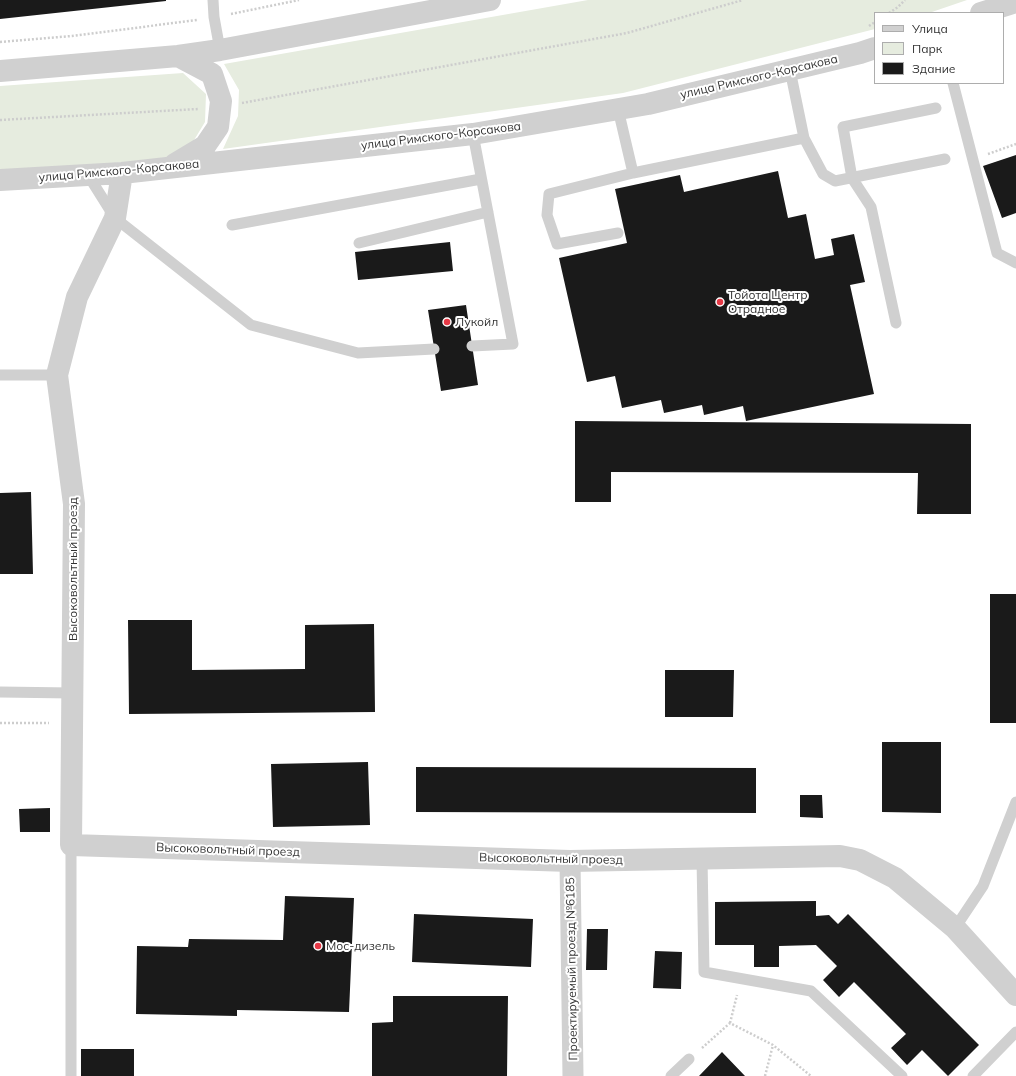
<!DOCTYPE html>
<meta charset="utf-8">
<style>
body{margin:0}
#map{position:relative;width:1016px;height:1076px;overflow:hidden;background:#fff;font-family:Mulish,sans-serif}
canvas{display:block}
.legend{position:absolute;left:874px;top:12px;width:130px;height:72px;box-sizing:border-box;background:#fff;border:1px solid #adadad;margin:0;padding:5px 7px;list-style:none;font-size:12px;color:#333}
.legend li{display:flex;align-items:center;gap:8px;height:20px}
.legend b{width:20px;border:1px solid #adadad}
</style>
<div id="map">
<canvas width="1016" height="1076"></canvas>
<ul class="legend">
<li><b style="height:5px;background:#d0d0d0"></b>Улица</li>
<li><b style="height:11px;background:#e6ecdf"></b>Парк</li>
<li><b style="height:11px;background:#1a1a1a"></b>Здание</li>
</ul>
</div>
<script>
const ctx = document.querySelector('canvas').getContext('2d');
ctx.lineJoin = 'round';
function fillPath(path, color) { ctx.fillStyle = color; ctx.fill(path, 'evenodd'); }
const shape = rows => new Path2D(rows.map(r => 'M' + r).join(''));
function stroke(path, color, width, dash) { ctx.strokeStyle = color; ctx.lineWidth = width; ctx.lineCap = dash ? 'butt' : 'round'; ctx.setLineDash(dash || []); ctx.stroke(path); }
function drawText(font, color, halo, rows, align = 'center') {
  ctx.font = font + ' Mulish,sans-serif'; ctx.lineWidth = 4; ctx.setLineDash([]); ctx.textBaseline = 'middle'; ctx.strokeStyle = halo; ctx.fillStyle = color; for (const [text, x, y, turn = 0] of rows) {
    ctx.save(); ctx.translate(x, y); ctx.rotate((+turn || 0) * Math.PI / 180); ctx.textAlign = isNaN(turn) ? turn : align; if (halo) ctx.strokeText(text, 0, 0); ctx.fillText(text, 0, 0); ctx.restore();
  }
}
const green = shape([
 [588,0,967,0,929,13,875,13,875,29,623,93,223,149,238,116,239,90,224,64],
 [183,73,206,94,205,122,188,150,172,158,0,173,0,86]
]);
const building = shape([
 [0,0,166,0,166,1,0,19],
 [1016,155,1016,213,1002,218,983,166],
 [778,171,788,218,806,214,815,259,834,255,831,239,854,234,865,282,850,285,874,394,746,421,743,406,704,415,702,405,664,413,661,400,622,408,615,376,587,382,559,258,627,243,615,189,680,175,684,192],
 [450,242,453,271,358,280,355,252],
 [466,305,478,385,441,391,428,310],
 [575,421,971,424,971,514,917,514,918,473,611,472,611,502,575,502],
 [31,492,33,574,0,574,0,493],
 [990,594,1016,594,1016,723,990,723],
 [128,620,192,620,192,670,305,669,305,625,374,624,375,712,129,714],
 [665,670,734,670,733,717,665,717],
 [882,742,941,742,941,813,882,812],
 [368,762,370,825,273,827,271,764],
 [416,767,756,768,756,813,416,812],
 [800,795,822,795,823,818,800,817],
 [50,808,50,832,20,832,19,809],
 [285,896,354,898,349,1012,237,1010,237,1016,136,1014,137,946,188,947,189,939,283,940],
 [816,901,816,916,829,915,838,924,848,914,979,1045,948,1076,922,1050,907,1065,891,1048,906,1034,854,982,839,997,823,980,837,966,816,945,779,946,779,967,754,967,754,945,715,945,715,902],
 [414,914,533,919,531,967,412,962],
 [587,929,608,929,607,970,586,970],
 [655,951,682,952,681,989,653,988],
 [393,996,508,996,507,1076,372,1076,372,1023,393,1022],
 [81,1049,134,1049,134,1076,81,1076],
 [722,1052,745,1076,699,1076]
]);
const path = shape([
 [889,13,898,7,905,0],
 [231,14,299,0],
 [869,26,875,22],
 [0,42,72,36,197,20],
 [242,103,627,33,743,0],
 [0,120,198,109],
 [988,154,1016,144],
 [0,723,49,723],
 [730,1023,737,995],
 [702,1048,730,1023,773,1045,811,1076],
 [765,1076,773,1045]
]);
const service = shape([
 [213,0,214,17,220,50],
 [953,83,997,253,1016,263],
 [618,109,633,173,804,138,790,70],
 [804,138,823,174,835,181,945,159],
 [88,175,115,218,251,325,358,353,434,349],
 [232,225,481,179],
 [618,233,557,244,547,215,549,194,633,173],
 [359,243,488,212],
 [896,323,871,207,852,178,843,127,936,108],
 [472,346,513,344,473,134],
 [0,375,57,375],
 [0,692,72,693],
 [702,858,704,972,811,991,902,1076],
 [955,928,983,886,1016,802],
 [71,1076,71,845],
 [671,1076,689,1059],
 [973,1076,1016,1032]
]);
const minor = shape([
 [570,861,573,1076]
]);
const tertiary = shape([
 [981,13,1016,2],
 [0,71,178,56,220,50,490,0],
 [175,164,205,146,218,127,221,101,212,74,178,56],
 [122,173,115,218,77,297,57,375,74,504,71,845,570,861,840,856,860,860,895,878,955,928,1016,995],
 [0,180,122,173,473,134,648,104,860,53,875,48]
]);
const markers = [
 [720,302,4,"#e63946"],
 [447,322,4,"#e63946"],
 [318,946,4,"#e63946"]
];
const streetNames = [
 ["улица Римского-Корсакова",759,77,-13],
 ["улица Римского-Корсакова",441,136,-7],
 ["улица Римского-Корсакова",119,171,-5],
 ["Высоковольтный проезд",73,569,-90],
 ["Высоковольтный проезд",228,850,2],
 ["Высоковольтный проезд",551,859,1],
 ["Проектируемый проезд №6185",572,969,-91]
];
const poiNames = [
 ["Тойота Центр",728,295],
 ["Отрадное",728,309],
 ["Лукойл",455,322],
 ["Мос-дизель",326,946]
];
fillPath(green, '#e6ecdf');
fillPath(building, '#1a1a1a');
stroke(path, '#cdcdcd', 2.5, [2, 2]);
stroke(service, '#d0d0d0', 11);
stroke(minor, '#d0d0d0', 21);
stroke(tertiary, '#d0d0d0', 22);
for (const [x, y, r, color] of markers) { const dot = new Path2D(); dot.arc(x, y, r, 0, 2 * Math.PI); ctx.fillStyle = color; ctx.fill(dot); stroke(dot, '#fff', 1.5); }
drawText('12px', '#333', '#fff', streetNames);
drawText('12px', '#333', '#fff', poiNames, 'left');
</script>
